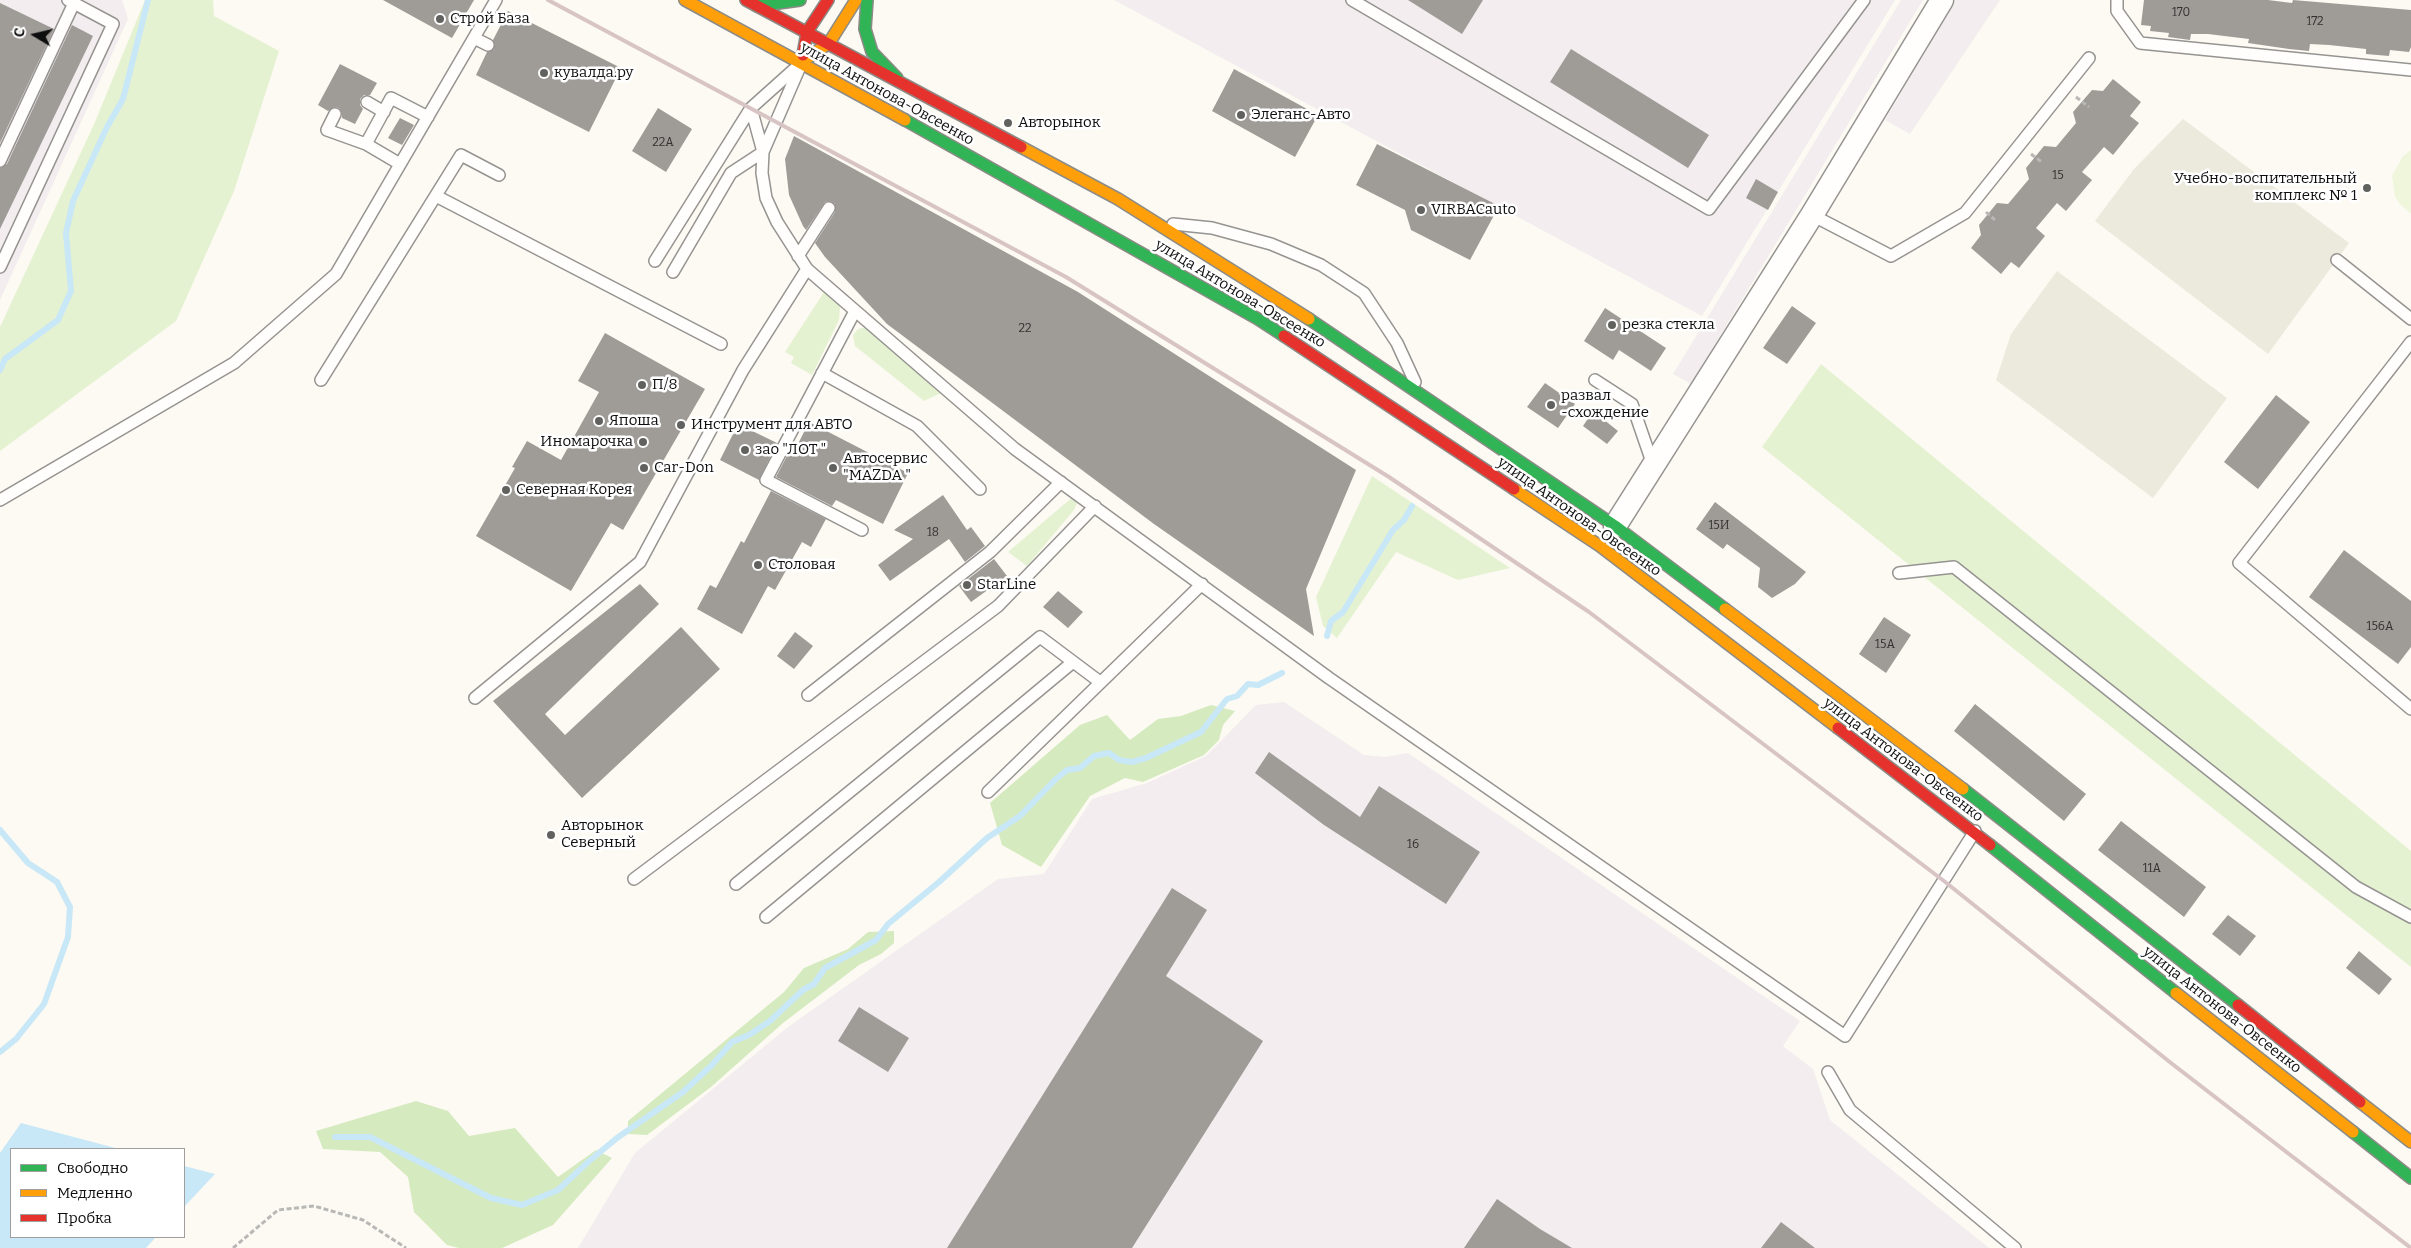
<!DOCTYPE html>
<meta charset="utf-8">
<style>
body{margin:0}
#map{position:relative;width:2411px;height:1248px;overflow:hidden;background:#fcfaf2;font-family:Bitter,serif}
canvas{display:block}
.legend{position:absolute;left:10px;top:1148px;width:175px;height:90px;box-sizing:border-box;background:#fff;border:1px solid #9f9f9f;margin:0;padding:6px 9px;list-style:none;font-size:15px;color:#0e0e0e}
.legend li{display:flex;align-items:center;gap:10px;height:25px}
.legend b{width:25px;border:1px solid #9f9f9f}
.north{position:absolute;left:10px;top:10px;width:50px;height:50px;-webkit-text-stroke:4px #fff;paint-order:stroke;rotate:279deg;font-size:14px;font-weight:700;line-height:20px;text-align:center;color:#0e0e0e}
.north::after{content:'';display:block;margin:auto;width:18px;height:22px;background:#0e0e0e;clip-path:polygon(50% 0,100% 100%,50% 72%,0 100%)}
</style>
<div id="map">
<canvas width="2411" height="1248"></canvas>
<ul class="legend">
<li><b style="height:6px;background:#30b455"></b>Свободно</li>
<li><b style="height:6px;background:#ff9f0a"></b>Медленно</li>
<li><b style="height:6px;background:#e5322d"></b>Пробка</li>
</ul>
<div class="north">С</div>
</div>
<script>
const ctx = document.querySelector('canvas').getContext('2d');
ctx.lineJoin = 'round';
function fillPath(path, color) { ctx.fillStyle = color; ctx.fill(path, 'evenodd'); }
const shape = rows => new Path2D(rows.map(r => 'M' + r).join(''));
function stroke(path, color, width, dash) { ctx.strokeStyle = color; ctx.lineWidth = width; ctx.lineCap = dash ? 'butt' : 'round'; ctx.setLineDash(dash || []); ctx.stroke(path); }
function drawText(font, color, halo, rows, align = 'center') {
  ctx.font = font + ' Bitter,serif'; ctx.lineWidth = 5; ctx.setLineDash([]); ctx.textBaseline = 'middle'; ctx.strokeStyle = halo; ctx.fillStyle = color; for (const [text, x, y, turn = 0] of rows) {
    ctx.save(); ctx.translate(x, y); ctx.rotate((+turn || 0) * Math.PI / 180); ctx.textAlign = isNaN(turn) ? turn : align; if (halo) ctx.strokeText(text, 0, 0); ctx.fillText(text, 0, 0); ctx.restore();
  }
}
const industrial = shape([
 [0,0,122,0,128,19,0,300],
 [1114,0,1895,0,1702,316],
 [1901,0,1923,0,1691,384,1673,374],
 [1956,0,2000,0,1910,134,1885,120],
 [1284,702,1364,755,1385,757,1408,753,1800,1021,1783,1046,1813,1069,1830,1120,1989,1248,578,1248,635,1153,788,1027,998,879,1044,874,1092,799,1147,783,1206,756,1256,705]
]);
const green = shape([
 [145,0,213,0,214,16,279,51,234,191,176,321,0,451,0,327,95,122],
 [824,292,836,298,840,307,839,320,812,375,791,363,794,357,785,352],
 [866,327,875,333,941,393,924,401,855,346,853,335,858,329],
 [1821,364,2411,851,2411,967,1762,447],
 [1372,476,1510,568,1458,580,1396,552,1337,638,1323,626,1316,597],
 [1075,495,1077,503,1074,510,1027,566,1008,552]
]);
const forest = shape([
 [1211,705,1235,711,1223,725,1219,740,1204,755,1143,782,1125,778,1090,796,1041,867,1002,845,990,803,1080,725,1107,715,1130,740,1158,719,1181,716],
 [894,931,894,943,881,954,859,965,783,1023,711,1087,647,1135,628,1134,628,1121,784,992,804,968,848,949,868,932],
 [416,1101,448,1111,469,1136,515,1128,558,1177,596,1150,612,1158,553,1225,502,1248,459,1248,447,1245,414,1212,408,1177,380,1152,323,1149,316,1131]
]);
const pitch = shape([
 [2411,150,2411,214,2399,203,2395,196,2392,176,2403,156]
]);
const plaza = shape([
 [2183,119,2349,243,2268,354,2095,221,2134,169],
 [2057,271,2227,398,2153,498,1996,380,2011,334]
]);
const water = shape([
 [21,1123,119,1149,11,1149,11,1237,156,1237,146,1248,0,1248,0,1153],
 [184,1166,215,1174,184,1207]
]);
const stream = shape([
 [0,370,5,359,58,320,71,291,66,233,73,201,107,127,123,99,148,0],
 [1327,636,1331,621,1343,612,1393,530,1404,520,1412,506],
 [0,830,28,863,57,882,70,907,68,937,44,1004,16,1039,0,1052],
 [335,1137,370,1137,491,1198,522,1205,558,1190,588,1162,617,1138,683,1092,712,1065,732,1042,749,1035,770,1021,803,990,814,984,825,968,876,940,888,924,939,882,987,838,1020,816,1056,779,1067,770,1080,768,1094,756,1109,753,1119,760,1132,762,1146,758,1201,732,1227,699,1237,696,1248,684,1258,685,1282,673]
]);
const building = shape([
 [383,0,474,0,452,38],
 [1408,0,1483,0,1462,34],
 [2144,0,2268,0,2292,3,2293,0,2411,10,2411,47,2409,52,2390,50,2389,56,2366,54,2366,49,2329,45,2310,44,2309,51,2289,49,2248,43,2249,39,2208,34,2191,34,2190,40,2168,37,2169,33,2150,31,2151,26,2141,25],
 [0,3,54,29,0,143],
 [508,11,621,68,589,132,476,75,487,52,494,49,493,40],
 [72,25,93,36,0,229,0,168,7,164],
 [1571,49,1709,135,1688,168,1550,82],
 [340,64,377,83,370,95,364,95,360,99,360,105,363,109,355,124,342,118,342,113,339,108,334,107,328,111,318,105],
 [1234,69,1318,115,1295,157,1212,111],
 [2113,79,2141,102,2130,116,2139,123,2113,155,2104,147,2082,172,2092,180,2066,211,2057,203,2036,228,2045,236,2019,268,2011,262,2001,274,1971,248,1981,235,1979,225,1997,203,2008,204,2029,179,2026,168,2044,146,2056,147,2076,123,2073,112,2092,90,2103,91],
 [658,108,692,129,666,172,632,151],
 [400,118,414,125,402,145,388,138],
 [794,136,1078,292,1356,470,1306,589,1314,636,1154,524,887,324,825,257,815,243,835,212,835,204,830,201,825,202,806,230,803,226,789,195,785,159],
 [1377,144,1499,206,1470,260,1411,230,1405,210,1356,185],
 [1756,179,1778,192,1768,210,1746,198],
 [1792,306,1816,323,1787,364,1763,348],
 [1605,308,1666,348,1651,371,1619,350,1613,360,1584,341],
 [605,333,705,389,623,530,611,523,571,591,476,536,515,468,512,467,527,441,561,460,599,392,578,381],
 [1545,383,1575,404,1558,428,1527,407],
 [2276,395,2310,422,2258,489,2224,462],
 [1593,411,1618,431,1607,444,1583,426],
 [809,422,908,473,883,524,836,500,832,506,776,477,790,450,794,452],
 [738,424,777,443,759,480,720,460],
 [771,491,826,519,811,547,802,542,775,590,768,586,742,634,697,609,710,585,716,588,741,541,744,543],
 [943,495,967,530,971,527,985,546,965,562,949,539,890,581,878,565,913,539,894,530],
 [1715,502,1806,572,1795,584,1772,598,1758,587,1760,568,1727,544,1723,549,1696,529],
 [2344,550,2411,601,2411,647,2398,664,2309,597],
 [994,559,1007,576,971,602,959,586],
 [640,584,659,604,545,714,565,735,681,627,720,669,582,798,493,701],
 [1058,591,1083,612,1068,628,1043,607],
 [1884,617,1911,635,1886,673,1859,654],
 [795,632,813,646,794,669,777,656],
 [1975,704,2086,794,2064,821,1954,731],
 [1269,752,1360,817,1379,786,1480,852,1446,904,1324,825,1255,773],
 [2121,821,2206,887,2184,917,2098,850],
 [1172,888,1207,910,1166,976,1263,1041,1132,1248,947,1248],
 [2228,915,2256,936,2240,956,2212,934],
 [2359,951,2392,979,2379,995,2346,968],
 [859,1007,909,1038,888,1072,838,1041],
 [1497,1199,1540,1229,1572,1248,1464,1248],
 [1781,1222,1815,1248,1761,1248]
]);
const path = shape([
 [2076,97,2089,107],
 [2031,154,2043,163],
 [1986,212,1995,220],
 [233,1248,278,1210,314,1206,363,1220,406,1248]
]);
const lane = shape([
 [1352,0,1709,209,1864,0],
 [2117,0,2117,11,2140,43,2411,70],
 [474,38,488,45],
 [802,62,763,152,762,173,766,198,777,222,807,269,1015,449,1329,678,1845,1036,1975,831],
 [367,102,384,112],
 [335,114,327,130,366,144],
 [0,161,74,3],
 [400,164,366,144,391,98,428,117],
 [436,196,721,344],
 [1812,215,1891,256,1965,213,2089,58],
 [1173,224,1212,228,1271,244,1321,265,1364,293,1397,343,1415,382],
 [798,256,829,208],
 [2337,260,2411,319],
 [655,261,751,108,799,65],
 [0,267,113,24,68,0],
 [673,272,731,173,763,152,751,108],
 [855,311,766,480,862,530],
 [2411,342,2239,563,2411,709],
 [822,373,917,426,980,489],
 [321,380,461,155,499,175],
 [1595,380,1632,404,1653,465],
 [0,500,234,363,336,274,496,0],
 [1899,573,1954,567,2356,887,2411,917],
 [808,695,990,552,1061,482],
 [475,698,640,562,743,370,807,269],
 [988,792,1202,584],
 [634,879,998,606,1095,506],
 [736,884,1040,637,1100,682],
 [766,917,1073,662],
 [1828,1072,1850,1110,2015,1248]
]);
const street = shape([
 [1615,526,1812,215,1942,0]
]);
const fast = shape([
 [867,0,865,29,872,52,897,78],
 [757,6,800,0],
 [905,120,1258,319,1284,336],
 [1309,319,1615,526,1725,609],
 [1963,789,2238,1005],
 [1990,845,2176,993],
 [2353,1132,2411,1178]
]);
const slow = shape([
 [685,0,905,120],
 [809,57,829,43,856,0],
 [1021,147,1118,199,1309,319],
 [1514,489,1600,546,1838,728],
 [1725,609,1963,789],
 [2176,993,2353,1132],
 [2360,1102,2411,1142]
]);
const jam = shape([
 [746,0,1021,147],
 [803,55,807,32,828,0],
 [1284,336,1514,489],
 [1838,728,1990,845],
 [2238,1005,2360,1102]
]);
const rail = shape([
 [548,0,1066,277,1389,477,1589,612,1944,881,2171,1063,2411,1248]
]);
const markers = [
 [440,19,5,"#61615e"],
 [544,73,5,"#61615e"],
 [1241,115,5,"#61615e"],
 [1008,123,5,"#61615e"],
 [2367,188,5,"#61615e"],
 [1421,210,5,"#61615e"],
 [1612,325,5,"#61615e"],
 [642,385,5,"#61615e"],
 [1551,405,5,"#61615e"],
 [599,421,5,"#61615e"],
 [681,425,5,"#61615e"],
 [643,442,5,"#61615e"],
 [745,450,5,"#61615e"],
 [644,468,5,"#61615e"],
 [833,468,5,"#61615e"],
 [506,490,5,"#61615e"],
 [758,565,5,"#61615e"],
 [967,585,5,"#61615e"],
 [551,835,5,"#61615e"]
];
const numberNames = [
 ["170",2181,13],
 ["172",2315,22],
 ["22А",663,143],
 ["15",2058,176],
 ["22",1025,329],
 ["15И",1719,526],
 ["18",933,533],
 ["156А",2380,627],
 ["15А",1885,645],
 ["16",1413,845],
 ["11А",2152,869]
];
const poiNames = [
 ["Строй База",450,19],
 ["кувалда.ру",554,73],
 ["Элеганс-Авто",1251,115],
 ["Авторынок",1018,123],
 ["Учебно-воспитательный",2357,179,"right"],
 ["комплекс № 1",2357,196,"right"],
 ["VIRBACauto",1431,210],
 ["резка стекла",1622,325],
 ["П/8",652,385],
 ["развал",1561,396],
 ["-схождение",1561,413],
 ["Япоша",609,421],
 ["Инструмент для АВТО",691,425],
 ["Иномарочка",633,442,"right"],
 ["зао \"ЛОТ \"",755,450],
 ["Автосервис",843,459],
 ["\"MAZDA \"",843,476],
 ["Car-Don",654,468],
 ["Северная Корея",516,490],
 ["Столовая",768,565],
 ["StarLine",977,585],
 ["Авторынок",561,826],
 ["Северный",561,843]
];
const streetNames = [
 ["улица Антонова-Овсеенко",887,94,29],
 ["улица Антонова-Овсеенко",1240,294,31],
 ["улица Антонова-Овсеенко",1579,517,35],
 ["улица Антонова-Овсеенко",1903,760,37],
 ["улица Антонова-Овсеенко",2222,1010,38]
];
fillPath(industrial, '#f3edef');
fillPath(green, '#e5f2d1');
fillPath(forest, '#d6eabf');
fillPath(pitch, '#eff6db');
fillPath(plaza, '#ece9dd');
fillPath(water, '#c8e7f7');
stroke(stream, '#c8e7f7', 6);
fillPath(building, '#9f9c98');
stroke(lane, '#959491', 14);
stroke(street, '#959491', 25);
stroke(fast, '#8c8b87', 14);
stroke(slow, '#8c8b87', 14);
stroke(jam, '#8c8b87', 14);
stroke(path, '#b8b8b6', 3, [5, 2.5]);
stroke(lane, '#fffefd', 11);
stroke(street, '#fffefd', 22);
stroke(fast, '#30b455', 11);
stroke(slow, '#ff9f0a', 11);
stroke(jam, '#e5322d', 11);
stroke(rail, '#d8c4c4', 4);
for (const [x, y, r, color] of markers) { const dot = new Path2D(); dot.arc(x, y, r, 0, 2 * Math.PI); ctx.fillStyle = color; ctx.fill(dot); stroke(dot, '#fff', 2); }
drawText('12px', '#323230', null, numberNames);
drawText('15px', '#0e0e0e', '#fff', poiNames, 'left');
drawText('15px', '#0e0e0e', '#fff', streetNames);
</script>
